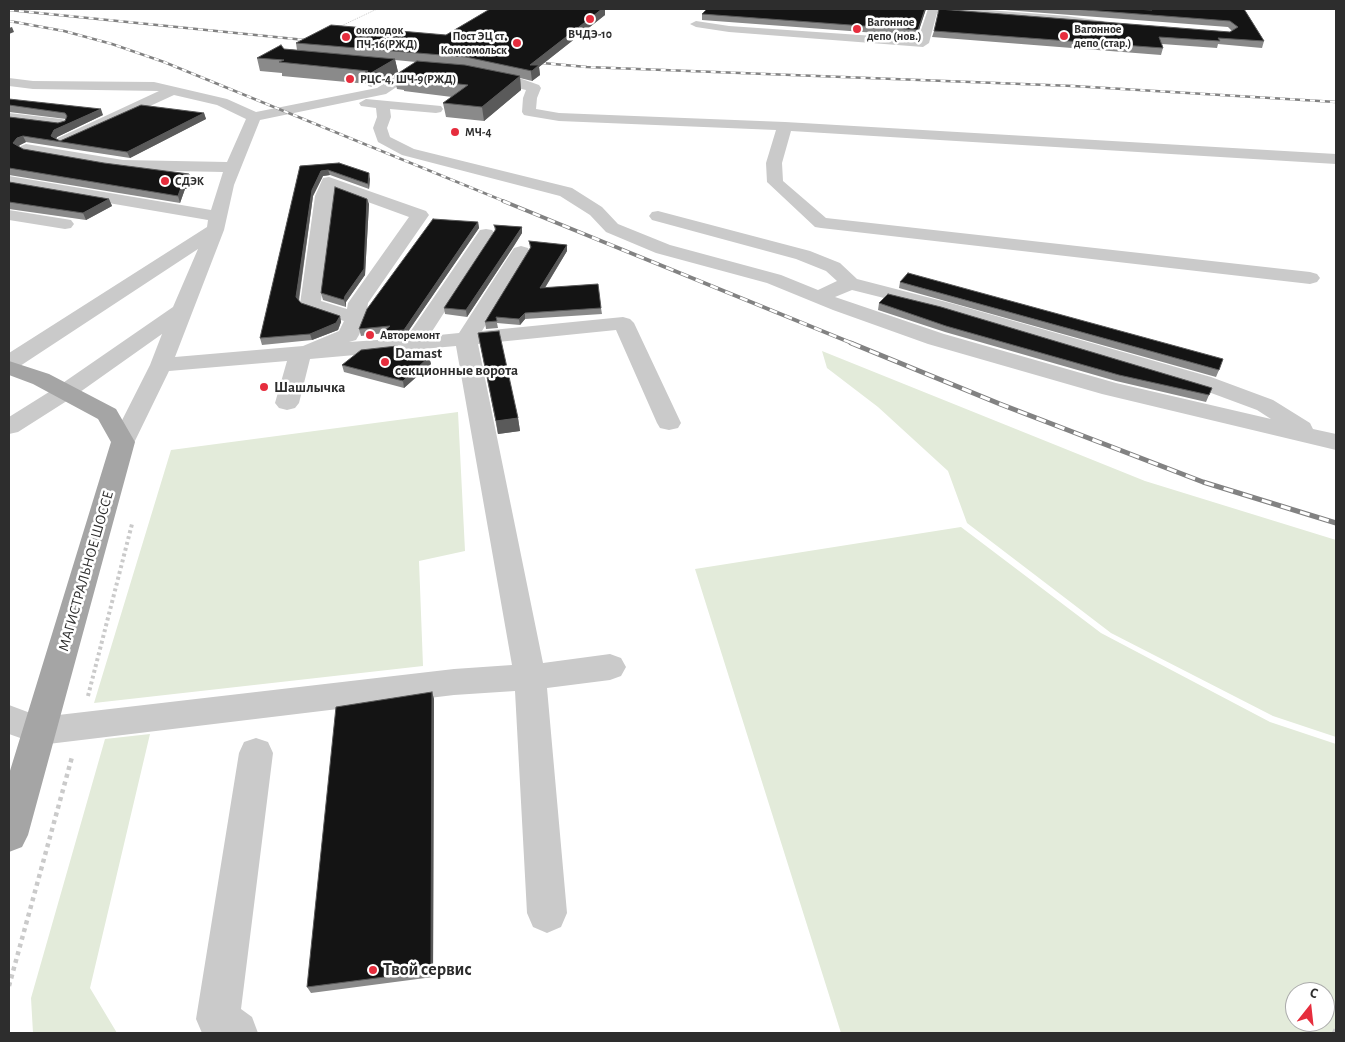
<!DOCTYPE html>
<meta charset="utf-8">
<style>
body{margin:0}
#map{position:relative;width:1345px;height:1042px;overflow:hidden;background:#fff;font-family:"Alegreya Sans",sans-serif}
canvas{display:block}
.frame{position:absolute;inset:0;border:10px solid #2d2d2d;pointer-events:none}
.north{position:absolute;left:1285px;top:982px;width:50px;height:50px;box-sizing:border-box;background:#fff;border:1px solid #ababab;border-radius:50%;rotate:16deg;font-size:14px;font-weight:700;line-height:20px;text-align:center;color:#2d2d2d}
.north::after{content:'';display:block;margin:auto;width:18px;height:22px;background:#e62d3d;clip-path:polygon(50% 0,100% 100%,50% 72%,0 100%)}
</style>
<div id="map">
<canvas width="1345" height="1042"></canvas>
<div class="frame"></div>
<div class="north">С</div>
</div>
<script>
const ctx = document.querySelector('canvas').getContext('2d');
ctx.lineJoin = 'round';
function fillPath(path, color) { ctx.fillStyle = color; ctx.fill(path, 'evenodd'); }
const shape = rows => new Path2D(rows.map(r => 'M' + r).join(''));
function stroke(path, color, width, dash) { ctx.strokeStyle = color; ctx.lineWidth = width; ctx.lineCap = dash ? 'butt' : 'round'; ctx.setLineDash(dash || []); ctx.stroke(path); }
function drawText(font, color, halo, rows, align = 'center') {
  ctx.font = font + ' "Alegreya Sans",sans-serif'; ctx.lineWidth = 5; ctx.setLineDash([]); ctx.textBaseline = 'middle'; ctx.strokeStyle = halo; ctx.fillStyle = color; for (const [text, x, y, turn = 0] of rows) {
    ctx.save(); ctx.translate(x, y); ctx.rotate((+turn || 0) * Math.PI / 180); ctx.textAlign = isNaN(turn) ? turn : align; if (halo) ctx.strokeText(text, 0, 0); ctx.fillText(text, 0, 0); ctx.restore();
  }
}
const green = shape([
 [822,351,1145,481,1336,540,1336,737,1273,716,1111,633,967,523,948,471,878,407,827,368],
 [458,412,465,551,419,561,423,666,94,703,171,450],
 [961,527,1101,633,1270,722,1336,744,1336,1033,841,1033,695,569],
 [1295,992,1325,992,1325,1022,1295,1022],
 [150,734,90,988,117,1033,33,1033,31,998,105,739]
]);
const pathFar1 = shape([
 [88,696,132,524]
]);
const path = shape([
 [9,986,72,757],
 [1334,1033,1336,1029]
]);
const minor = shape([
 [928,9,974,9,1067,16,1103,21,1109,24,1103,27,1067,22,937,13,929,43,923,47,729,32,696,27,690,24,696,21,729,26,918,39,928,9],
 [416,64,434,66,435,69,429,73,419,72,386,94,260,120,234,185,224,230,175,357,303,346,339,331,344,321,303,308,300,304,315,196,323,178,329,177,426,211,429,215,368,303,366,318,359,335,356,340,349,342,406,338,480,230,486,229,492,230,495,234,429,336,459,333,514,248,521,246,528,248,530,252,482,331,623,317,630,319,634,323,681,423,678,428,669,430,660,428,657,423,616,330,478,344,543,663,610,654,621,658,626,667,621,676,610,680,547,688,567,913,561,927,547,933,533,927,527,913,515,691,454,695,40,745,9,734,9,705,41,717,454,669,512,665,456,346,310,359,299,403,295,408,287,410,279,408,275,403,287,361,169,371,132,447,123,450,114,447,111,442,150,365,162,334,73,397,18,432,9,434,9,417,57,387,173,307,198,249,17,368,9,370,9,353,207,227,208,220,9,186,9,176,211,210,223,172,123,170,26,154,21,152,18,149,21,146,26,144,123,160,227,162,246,119,217,105,174,95,63,146,58,144,55,141,58,138,159,91,33,89,9,86,9,78,33,81,154,82,227,99,256,112,377,88,416,64],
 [335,190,409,217,348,303,347,309,321,301,335,190],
 [484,72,522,79,539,85,541,88,537,98,536,109,559,113,785,122,1336,154,1336,164,791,131,782,163,783,181,826,218,1310,272,1317,274,1320,278,1317,282,1310,284,821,228,815,227,767,182,766,163,776,130,559,121,529,116,524,115,522,112,523,98,526,90,479,79,477,76,484,72],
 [366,99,441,106,443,109,441,112,436,113,390,109,391,117,387,128,390,137,414,149,572,188,602,207,618,224,670,245,781,275,818,290,837,281,826,271,796,259,652,220,649,216,652,212,658,211,810,251,840,263,857,279,954,304,1211,377,1273,400,1310,423,1313,429,1336,434,1336,450,1102,394,928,344,833,310,767,283,656,253,606,232,590,215,560,196,402,155,378,142,373,128,377,117,376,108,361,106,359,103,366,99],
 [852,290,940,312,1195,387,1257,410,1271,419,1116,383,944,334,835,297,852,290],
 [9,113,61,119,66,120,68,123,66,126,61,127,9,121,9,113],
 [9,210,65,219,71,220,74,224,71,228,65,229,9,220,9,210],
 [256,738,268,742,273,753,241,1009,252,1017,258,1033,202,1033,196,1019,239,753,244,742,256,738]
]);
const major = shape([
 [9,361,49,374,116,409,135,442,28,835,22,847,9,852,9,774,111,442,98,419,33,384,9,375,9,361]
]);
const railFar2 = shape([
 [9,10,315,41],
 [9,21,64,31,112,44,164,62,506,202],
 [531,62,587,67,1073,86,1336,102]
]);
const railFar1 = shape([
 [503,201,854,344]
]);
const rail = shape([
 [851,343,1000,404,1203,482,1336,523]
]);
const pathBridge = shape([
 [339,27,377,9]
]);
const wall = shape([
 [490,9,605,9,605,15,539,67,540,75,532,81,520,78,521,90,484,121,446,117,443,103,452,97,404,91,404,90,397,89,394,76,416,62,395,60,398,72,374,87,368,86,368,84,282,76,282,73,260,71,257,58,284,49,297,50,296,43,446,35],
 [707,9,926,9,917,36,702,20,702,14],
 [992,9,1135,9,1147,10,1146,9,1244,9,1264,41,1262,48,1218,44,1217,48,1162,44,1163,48,1161,55,932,37,934,31,1230,32,1232,31,1228,27],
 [9,99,103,115,57,137,56,139,60,141,204,113,206,119,130,158,26,142,18,146,23,149,192,180,192,188,185,189,180,203,9,175,9,117,58,123,65,121,66,119,9,112],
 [339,163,370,179,369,189,330,175,323,176,313,196,299,301,301,303,340,316,341,322,338,330,312,340,262,345,260,338,300,166],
 [9,182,109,199,112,206,86,220,9,209],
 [367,199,369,204,365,275,346,302,346,307,323,300,321,293],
 [478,222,479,228,405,336,385,338,384,333,361,336,359,329],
 [494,225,522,227,522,233,467,317,445,314,444,308,495,231],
 [529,241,567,245,567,251,545,288,601,308,602,314,525,319,520,325,497,323,498,328,486,329,485,322,530,248],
 [900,282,1219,370,1216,377,899,288],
 [879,303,1212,388,1206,402,1116,381,945,332,878,310],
 [478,333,518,418,520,431,498,434],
 [398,350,429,357,431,364,404,388,344,372,342,365],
 [432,692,434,699,433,977,311,993,307,987]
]);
const shadedWall = shape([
 [602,9,605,9,605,15,539,67,540,75,532,81,530,65],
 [925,9,926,9,917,36,918,30],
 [12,27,14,32,9,34,9,28],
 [395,59,398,72,374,87,371,73],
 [520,76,521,90,484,121,482,107],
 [101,109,103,115,57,137,55,141,51,136,54,130],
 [204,113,206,119,130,158,127,152],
 [23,136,26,142,20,145,16,149,13,143,17,138],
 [328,170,330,175,323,176,313,196,298,304,296,297,312,190,321,171],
 [369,173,370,179,369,189,368,184],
 [189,174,192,180,192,188,185,189,180,203,178,196,183,182],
 [109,199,112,206,86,220,83,213],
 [367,199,369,204,365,275,346,302,346,307,344,300],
 [478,222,479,228,405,336,404,330],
 [522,227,522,233,514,246,467,317,466,310],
 [567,245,567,251,541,294,540,288],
 [525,313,525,319,520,325,519,319],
 [340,316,341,322,338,330,312,340,310,334],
 [429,357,431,364,404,388,403,381],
 [518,418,520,431,498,434,496,421],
 [432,692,434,699,433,977,431,971]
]);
const building = shape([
 [490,9,602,9,530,65,539,65,532,71,466,57,296,43,331,25,446,35,490,9],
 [707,9,925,9,918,30,702,14,707,9],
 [939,9,1230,32,1238,27,1230,21,1073,9,1135,9,1152,10,1151,9,1244,9,1264,41,1218,38,1220,41,1159,37,1163,48,934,31,939,9],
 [281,45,284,49,395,59,371,73,365,72,368,71,279,62,284,60,257,58,281,45],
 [417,61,465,65,520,76,482,107,443,103,468,85,402,78,404,77,394,76,417,61],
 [9,99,101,109,54,130,51,136,60,141,141,105,204,113,127,152,23,136,17,138,13,143,23,149,104,163,189,174,189,181,183,182,178,196,9,168,9,117,58,123,65,121,67,116,65,113,9,105,9,99],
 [339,163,369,173,368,184,328,170,321,171,312,190,296,297,301,303,340,316,336,323,310,334,260,338,300,166,339,163],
 [9,182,109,199,83,213,9,202,9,182],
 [335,187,367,199,364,269,345,296,344,300,321,293,335,187],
 [433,219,478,222,404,330,384,331,390,326,359,329,367,309,433,219],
 [494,225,522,227,466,310,444,308,496,229,494,225],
 [529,241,567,245,540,288,598,284,601,308,525,313,519,319,496,317,497,321,485,322,531,247,529,241],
 [908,273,1223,359,1219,370,900,282,908,273],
 [888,294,941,307,1212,388,1209,395,1119,375,946,326,879,303,888,294],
 [499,331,518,418,496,421,478,333,499,331],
 [397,346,395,349,429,357,403,381,342,365,361,350,397,346],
 [432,692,431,971,307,987,336,707,432,692]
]);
const markers = [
 [590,19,5,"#e62d3d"],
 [857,29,5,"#e62d3d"],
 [1064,36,5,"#e62d3d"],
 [346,37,5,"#e62d3d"],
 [517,43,5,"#e62d3d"],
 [350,79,5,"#e62d3d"],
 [455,132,5,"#e62d3d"],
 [165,181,5,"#e62d3d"],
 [370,335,5,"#e62d3d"],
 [385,362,5,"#e62d3d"],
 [264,387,5,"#e62d3d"],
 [373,970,5,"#e62d3d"]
];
const farPoinames = [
 ["Вагонное",867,22],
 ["депо (нов.)",867,36],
 ["Вагонное",1074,29],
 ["депо (стар.)",1074,43],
 ["околодок",356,30],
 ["ПЧ-16(РЖД)",356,44],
 ["ВЧДЭ-10",590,34,"center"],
 ["Пост ЭЦ ст.",507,36,"right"],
 ["Комсомольск",507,50,"right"],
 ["РЦС-4, ШЧ-9(РЖД)",360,79],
 ["МЧ-4",465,132],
 ["СДЭК",175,181],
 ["Авторемонт",380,335]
];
const poiNames = [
 ["Damast",395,353],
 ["секционные ворота",395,370],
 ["Шашлычка",274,387]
];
const streetNames = [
 ["МАГИСТРАЛЬНОЕ ШОССЕ",86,571,-74]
];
const nearPoinames = [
 ["Твой сервис",383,970]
];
fillPath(green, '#e3ebda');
stroke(pathFar1, '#cacaca', 4, [3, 3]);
stroke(path, '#cacaca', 4.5, [4, 4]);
fillPath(minor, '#cacaca');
fillPath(major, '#a5a5a5');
stroke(railFar2, '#828282', 2.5);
stroke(railFar1, '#828282', 4);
stroke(rail, '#828282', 5);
stroke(railFar2, '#fff', 2, [5]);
stroke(railFar1, '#fff', 2.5, [8]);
stroke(rail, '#fff', 3, [10]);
stroke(pathBridge, '#cacaca', 1, [1, 1]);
fillPath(wall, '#8a8a8a');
fillPath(shadedWall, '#5a5a5a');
fillPath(building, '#141414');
stroke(building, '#5a5a5a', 1);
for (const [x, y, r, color] of markers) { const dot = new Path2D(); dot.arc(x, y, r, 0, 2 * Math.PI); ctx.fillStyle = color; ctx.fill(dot); stroke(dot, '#fff', 2); }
drawText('bold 12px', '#2d2d2d', '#fff', farPoinames, 'left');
drawText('bold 15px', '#2d2d2d', '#fff', poiNames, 'left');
drawText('15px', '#2d2d2d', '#fff', streetNames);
drawText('bold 18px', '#2d2d2d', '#fff', nearPoinames, 'left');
</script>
